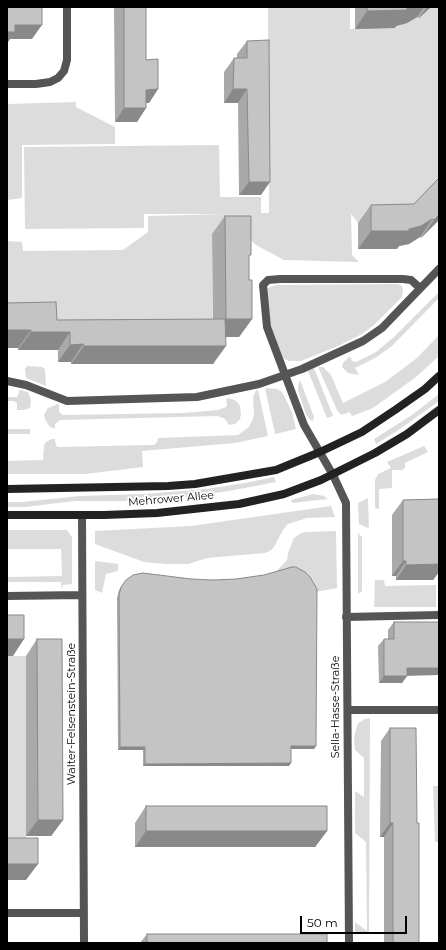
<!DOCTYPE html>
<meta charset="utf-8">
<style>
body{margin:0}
#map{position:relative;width:446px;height:950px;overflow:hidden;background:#fff;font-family:Montserrat,sans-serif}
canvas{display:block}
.frame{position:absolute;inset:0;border:8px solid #000;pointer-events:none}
.scale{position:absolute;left:300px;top:916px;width:107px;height:18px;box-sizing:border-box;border:2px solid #000;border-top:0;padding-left:5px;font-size:12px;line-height:14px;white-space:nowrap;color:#000;-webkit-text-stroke:3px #fff;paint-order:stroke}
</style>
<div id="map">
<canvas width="446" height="950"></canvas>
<div class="frame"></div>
<div class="scale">50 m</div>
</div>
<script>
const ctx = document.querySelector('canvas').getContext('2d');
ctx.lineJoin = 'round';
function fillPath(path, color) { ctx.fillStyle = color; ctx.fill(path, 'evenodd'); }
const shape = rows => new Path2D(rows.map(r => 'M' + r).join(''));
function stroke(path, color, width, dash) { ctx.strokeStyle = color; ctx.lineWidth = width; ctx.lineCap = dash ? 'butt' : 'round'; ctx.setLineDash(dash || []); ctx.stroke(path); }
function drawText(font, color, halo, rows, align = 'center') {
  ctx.font = font + ' Montserrat,sans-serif'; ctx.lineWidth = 3.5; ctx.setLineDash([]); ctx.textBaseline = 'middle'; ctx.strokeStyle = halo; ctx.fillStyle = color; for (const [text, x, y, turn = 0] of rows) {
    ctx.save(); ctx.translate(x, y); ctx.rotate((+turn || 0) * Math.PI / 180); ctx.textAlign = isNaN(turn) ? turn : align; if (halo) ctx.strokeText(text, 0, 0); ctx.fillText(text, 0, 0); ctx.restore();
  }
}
const green = shape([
 [268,7,350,7,350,29,394,28,395,26,431,7,439,7,439,183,398,222,358,223,351,214,352,255,359,262,284,260,256,245,243,233,212,234,213,337,7,324,7,241,22,242,23,251,123,250,148,232,148,216,227,214,144,214,144,228,25,229,24,147,219,145,220,197,261,197,261,213,269,213],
 [76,102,76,107,115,127,115,144,22,145,22,198,8,200,7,104],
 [398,284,402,286,403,289,402,297,374,325,362,334,338,346,301,361,289,361,283,358,271,327,267,291,268,288,275,285],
 [439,292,439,298,392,346,375,358,355,368,359,375,348,373,342,367,343,363,350,356,352,361,356,362,376,352,394,337],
 [439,335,439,356,416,377,373,408,352,416,350,412,341,415,337,410,318,367,323,367,331,375,343,403,385,382,417,358],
 [27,366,42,367,45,369,46,386,26,378,25,369],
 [314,368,333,416,327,418,308,371],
 [300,380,314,417,313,421,310,420,306,414,298,391,298,386],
 [265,388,277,389,282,392,292,412,296,429,275,434],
 [19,390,28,392,31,400,30,408,24,410,17,410,17,403,13,401,7,401,7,397,17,397,19,393],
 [258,390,268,436,235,443,142,451,143,467,85,474,7,474,7,461,43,460,44,445,46,442,52,439,55,439,56,446,59,447,150,445,154,445,157,442,158,438,238,435,249,427,253,419,254,413,253,397,256,391],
 [439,394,439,401,435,404,397,431,376,444,374,439,412,415],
 [228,398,234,400,237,402,240,406,241,414,240,419,235,424,229,425,225,419,218,416,60,420,55,424,55,429,49,426,45,419,44,415,48,408,58,404,59,404,59,412,63,415,184,413,218,410,226,407,227,405,226,399],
 [7,429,30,429,30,434,7,434],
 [424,446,428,452,405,463,405,468,402,470,392,470,392,488,379,489,379,509,375,508,375,480,378,474,391,468,387,462],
 [274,477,276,482,229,491,178,498,121,501,75,501,25,507,7,507,7,502,22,502,80,496,144,494,206,489,245,483],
 [313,494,324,496,328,499,292,503,291,500],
 [368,498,369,527,368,528,359,524,358,503],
 [331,506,335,517,307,518,288,524,283,530,274,547,270,551,265,553,207,558,188,564,165,564,144,562,95,544,95,531,191,526],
 [7,530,67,530,72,537,72,584,63,585,62,590,61,582,7,582,7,577,62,576,61,549,7,549],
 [336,531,337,588,315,592,273,575,287,560,288,553,294,538,301,533,306,532],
 [358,533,362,537,362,591,358,594],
 [95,561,118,564,118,571,106,574,102,593,95,590],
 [375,580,384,580,385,586,436,585,436,607,374,607],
 [7,656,26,656,26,854,7,854],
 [370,718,369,933,355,933,355,922,367,931,366,842,355,833,355,791,364,797,364,758,355,750,354,737,358,723,365,719],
 [433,786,439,786,439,842,435,842]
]);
const pedestrian = shape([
 [346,617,439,615]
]);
const minor = shape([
 [7,84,36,84,50,82,58,78,64,71,67,60,67,7],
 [7,381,26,385,67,401,197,397,259,384,302,369,363,341,382,328,439,269],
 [82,515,84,943],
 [7,596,82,595],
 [348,710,439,710],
 [7,913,84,913],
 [349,943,346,503,333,475,304,425,267,327,263,285,268,280,280,279,403,279,411,280,420,288]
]);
const secondary = shape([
 [7,489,168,486,195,484,276,470,320,452,362,432,395,410,425,389,439,376],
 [7,515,104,515,157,513,239,504,284,494,321,480,375,453,407,434,439,410]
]);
const wall = shape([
 [114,7,146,7,146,60,158,89,149,103,146,103,146,108,137,122,115,122],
 [355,7,431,7,419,18,417,17,407,23,396,26,395,28,355,29],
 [247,41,261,195,239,195,238,103,224,103,224,72,234,58,237,58,237,54],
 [439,178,439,220,421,238,420,237,409,244,399,246,397,249,358,249,358,223,371,205,414,204],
 [225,216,249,257,249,280,252,319,239,337,226,337,213,364,71,364,71,362,58,362,58,350,18,350,18,348,7,303,57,320,213,319,212,234],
 [439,499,439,572,433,580,396,580,396,576,392,576,392,515,403,500],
 [126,580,316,746,314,749,291,749,289,766,143,766,143,750,118,750,117,598,119,590],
 [394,622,407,676,402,683,379,683,378,646,384,639,388,639,388,630],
 [37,639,63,820,51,836,26,836,26,656],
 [390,728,417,823,419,943,384,943,384,837,380,837,381,741],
 [146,806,327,831,315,847,135,847,135,823],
 [147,934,327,943,140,943]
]);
const shadedWall = shape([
 [412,7,424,7,417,17,407,23,396,26,395,28,355,29,367,11],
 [427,7,431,7,419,18],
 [15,25,42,25,32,39,10,39,7,44,7,32],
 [158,89,149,103,137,103,146,90],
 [233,89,247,89,238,103,224,103],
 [124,108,146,108,137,122,115,122],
 [249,182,270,182,261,195,239,195],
 [439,215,439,220,421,238,434,220],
 [432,219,420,237,409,244,399,246,397,249,358,249,371,231,409,229],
 [226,319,252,319,239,337,213,337],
 [7,330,31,330,18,348,7,348],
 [31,332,70,332,58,350,18,350],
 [83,344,71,362,58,362,70,345],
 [84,346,226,346,213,364,71,364],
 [403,561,406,561,396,576,392,576],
 [439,564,439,572,433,580,396,580,406,565],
 [7,639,24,639,13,656,7,656],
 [407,668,439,668,439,675,402,676],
 [384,676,407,676,402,683,379,683],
 [291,746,316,746,314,749,289,749],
 [120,747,145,747,143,750,118,750],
 [291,763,289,766,143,766,145,764],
 [38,820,63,820,51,836,26,836],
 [390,823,393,823,384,837,380,837],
 [146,831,327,831,315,847,135,847],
 [7,864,38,864,26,880,7,880]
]);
const building = shape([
 [7,7,42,7,42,25,15,25,15,32,7,32,7,7],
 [124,7,146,7,146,60,158,59,158,89,146,90,146,108,124,108,124,7],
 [367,7,412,7,407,8,407,10,367,11,367,7],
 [269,40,270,182,249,182,247,89,233,89,234,58,247,58,247,41,269,40],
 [439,178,439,215,434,220,432,219,421,226,409,229,409,231,371,231,371,205,414,204,439,178],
 [225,216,251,216,251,255,249,255,249,280,252,280,252,319,226,319,225,216],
 [56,302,57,320,225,319,226,346,84,346,83,344,70,345,70,332,31,332,31,330,7,330,7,303,56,302],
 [439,499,439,564,406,565,406,561,403,561,403,500,439,499],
 [292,567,296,567,305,572,310,577,317,589,316,746,291,746,291,763,145,764,145,747,120,747,119,595,121,587,126,580,133,575,143,573,191,579,213,580,236,579,264,575,292,567],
 [7,615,24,615,24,639,7,639,7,615],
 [394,622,439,622,439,668,407,668,407,676,384,676,384,639,394,639,394,622],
 [37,639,62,639,63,820,38,820,37,639],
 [390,728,416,728,417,823,419,823,419,943,393,943,393,823,390,823,390,728],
 [146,806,327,806,327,831,146,831,146,806],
 [7,838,38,838,38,864,7,864,7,838],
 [147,934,327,934,327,943,147,943,147,934]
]);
const streetNames = [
 ["Mehrower Allee",171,499,-5],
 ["Sella-Hasse-Straße",336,707,-90],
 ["Walter-Felsenstein-Straße",72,714,-90]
];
fillPath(green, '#dcdcdc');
stroke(pedestrian, '#555', 8);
stroke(minor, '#555', 8);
stroke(secondary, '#222', 8);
fillPath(wall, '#a9a9a9');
fillPath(shadedWall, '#898989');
fillPath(building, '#c4c4c4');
stroke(building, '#898989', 1);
drawText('11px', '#000', '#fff', streetNames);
</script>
